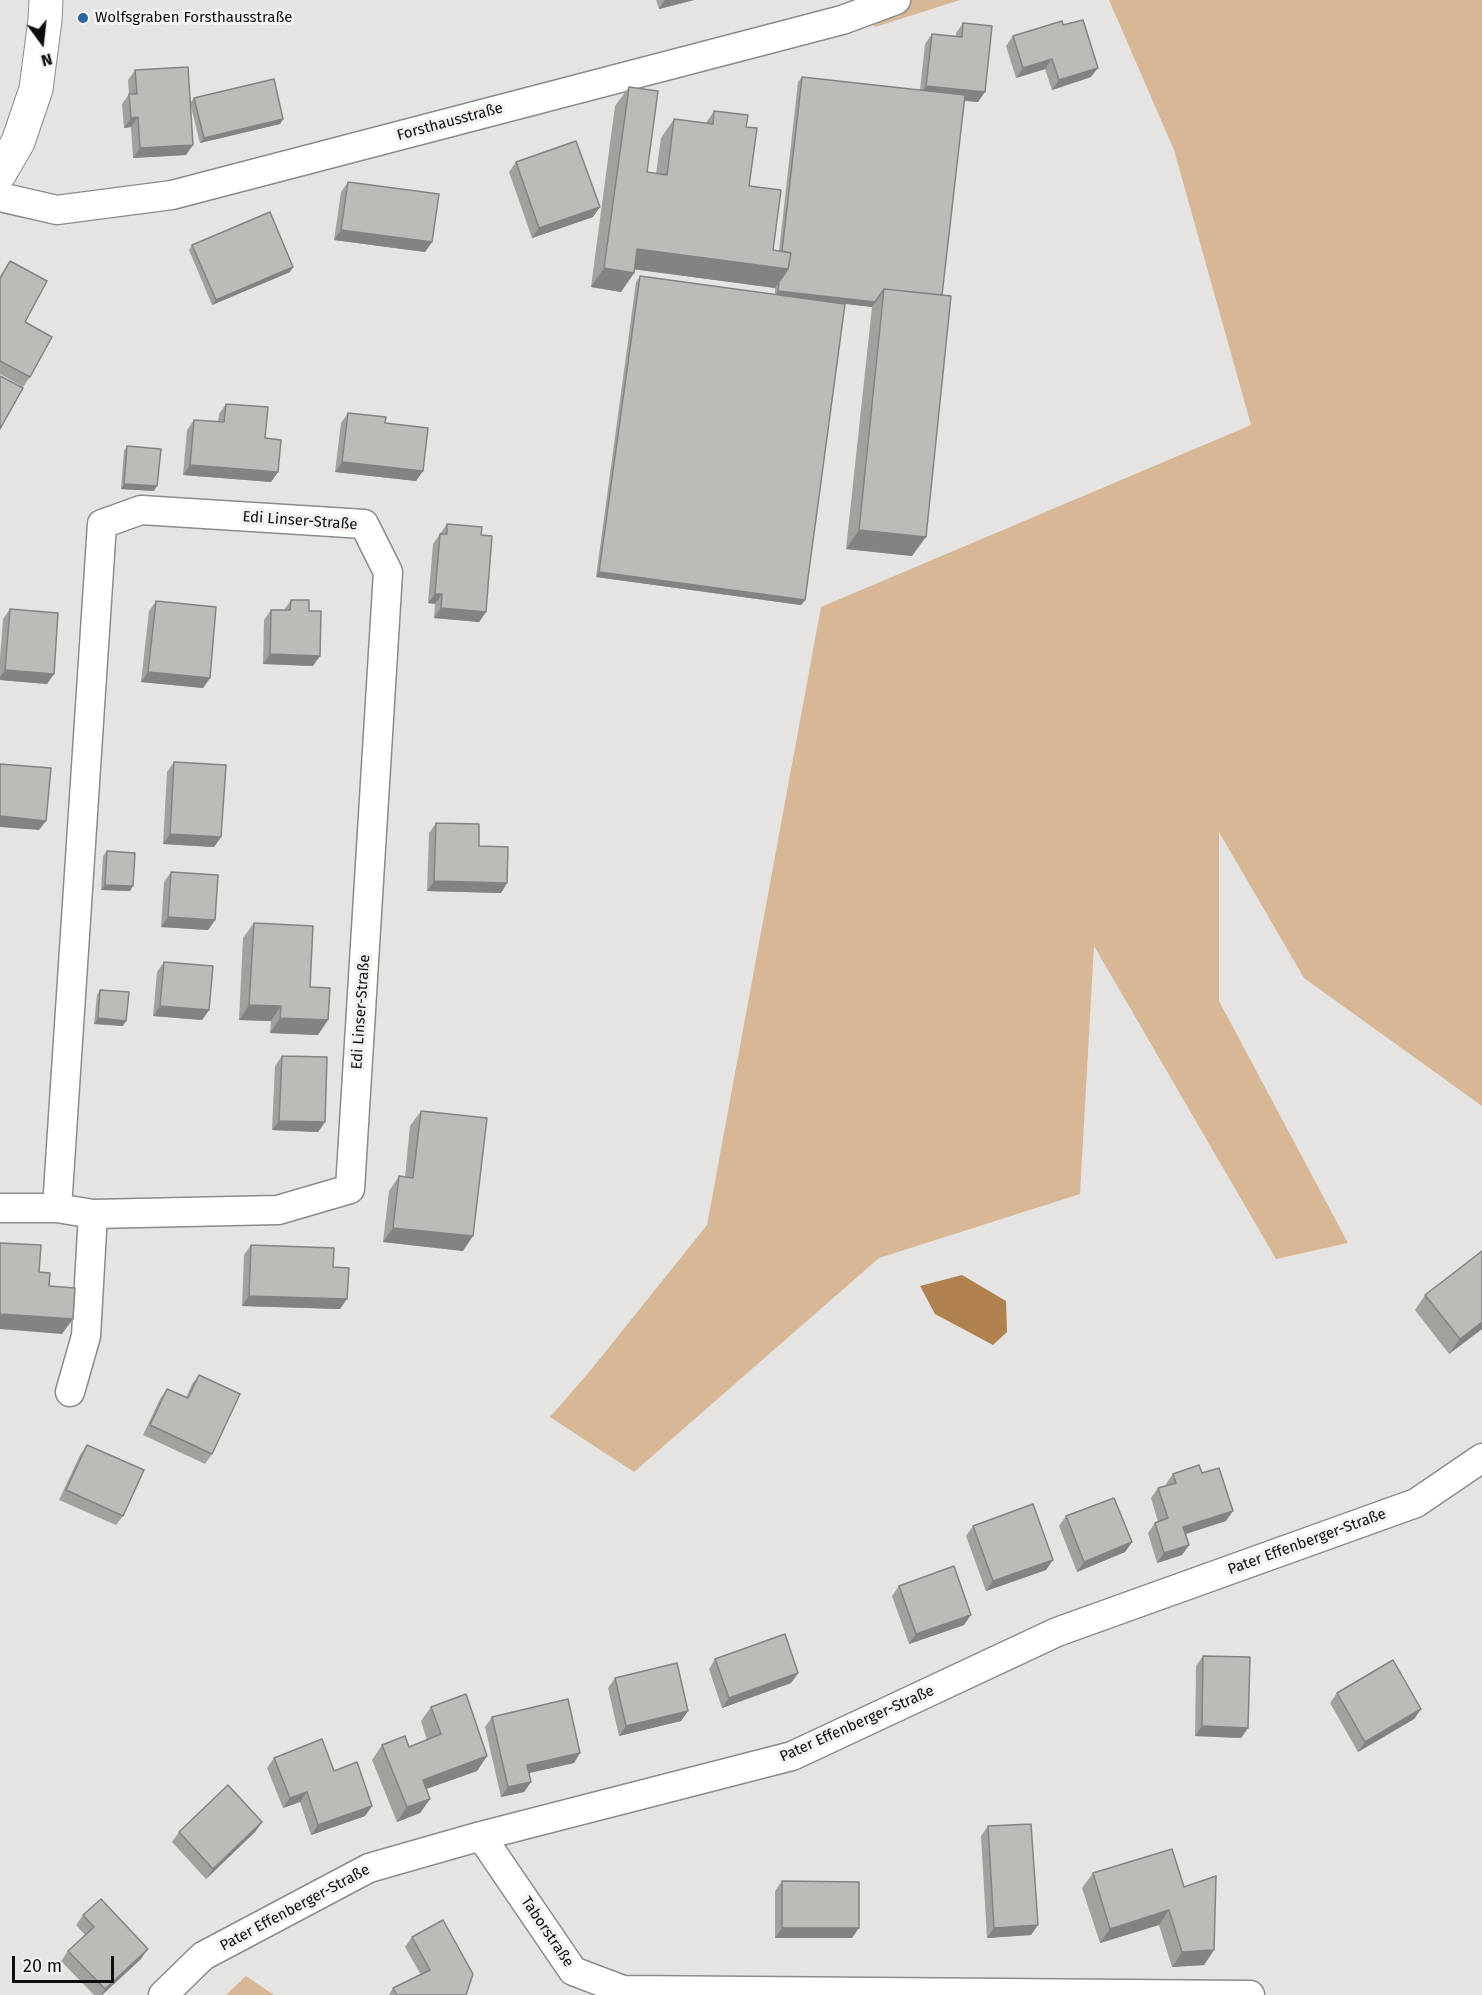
<!DOCTYPE html>
<meta charset="utf-8">
<style>
body{margin:0}
#map{position:relative;width:1482px;height:1995px;overflow:hidden;background:#e6e4e2;font-family:"Fira Sans",sans-serif}
canvas{display:block}
.north{position:absolute;left:12px;top:12px;width:60px;height:60px;-webkit-text-stroke:4px #f4f1ef;paint-order:stroke;rotate:165deg;font-size:16px;font-weight:700;line-height:24px;text-align:center;color:#0e0d0c}
.north::after{content:'';display:block;margin:auto;width:21px;height:27px;background:#0e0d0c;clip-path:polygon(50% 0,100% 100%,50% 72%,0 100%)}
.scale{position:absolute;left:12px;top:1956px;width:102px;height:27px;box-sizing:border-box;border:3px solid #0e0d0c;border-top:0;padding-left:8px;font-size:18px;line-height:21px;white-space:nowrap;color:#0e0d0c;-webkit-text-stroke:4px #f4f1ef;paint-order:stroke}
</style>
<div id="map">
<canvas width="1482" height="1995"></canvas>
<div class="north">N</div>
<div class="scale">20 m</div>
</div>
<script>
const ctx = document.querySelector('canvas').getContext('2d');
ctx.lineJoin = 'round';
function fillPath(path, color) { ctx.fillStyle = color; ctx.fill(path, 'evenodd'); }
const shape = rows => new Path2D(rows.map(r => 'M' + r).join(''));
function stroke(path, color, width, dash) { ctx.strokeStyle = color; ctx.lineWidth = width; ctx.lineCap = dash ? 'butt' : 'round'; ctx.setLineDash(dash || []); ctx.stroke(path); }
function drawText(font, color, halo, rows, align = 'center') {
  ctx.font = font + ' "Fira Sans",sans-serif'; ctx.lineWidth = 6; ctx.setLineDash([]); ctx.textBaseline = 'middle'; ctx.strokeStyle = halo; ctx.fillStyle = color; for (const [text, x, y, turn = 0] of rows) {
    ctx.save(); ctx.translate(x, y); ctx.rotate((+turn || 0) * Math.PI / 180); ctx.textAlign = isNaN(turn) ? turn : align; if (halo) ctx.strokeText(text, 0, 0); ctx.fillText(text, 0, 0); ctx.restore();
  }
}
const green = shape([
 [856,0,960,0,875,27],
 [1109,0,1482,0,1482,1106,1304,978,1219,832,1219,1001,1348,1243,1276,1259,1094,946,1080,1194,879,1258,634,1472,550,1417,590,1371,707,1225,821,607,1251,425,1174,150],
 [246,1976,274,1995,226,1995]
]);
const water = shape([
 [962,1275,1006,1301,1007,1332,993,1345,935,1314,920,1286]
]);
const street = shape([
 [0,197,57,210,172,195,842,20,896,0],
 [0,1208,57,1208,93,1214,278,1210,350,1189,388,572,364,524,141,510,102,524,57,1208],
 [70,1392,86,1336,93,1214],
 [481,1836,573,1971,623,1990,1250,1995],
 [163,1995,203,1956,369,1868,481,1836,792,1756,1057,1632,1416,1503,1482,1458]
]);
const secondary = shape([
 [0,173,18,142,36,89,45,20,46,0]
]);
const wall = shape([
 [656,0,694,0,659,9],
 [963,23,978,102,964,101,912,556,846,549,872,307,824,301,805,600,801,605,596,577,636,282,640,276,775,295,775,287,775,288,634,269,634,273,621,292,591,287,615,106,629,87,647,172,656,174,661,138,674,119,706,123,714,111,746,127,749,186,773,250,779,251,798,82,802,77,920,90,925,44,932,34,956,36,956,33],
 [1063,25,1091,77,1052,90,1045,69,1016,78,1006,46,1013,36],
 [135,70,186,155,133,158,131,127,124,128,122,104,129,94,128,80],
 [194,98,283,119,280,124,200,143,190,103],
 [516,162,593,217,532,238,509,172],
 [348,182,432,242,425,252,334,240,341,192],
 [192,245,290,272,212,305,189,250],
 [10,261,25,322,30,377,23,387,0,374,0,276],
 [226,404,278,472,271,482,183,475,187,430,194,420,218,422,219,414],
 [348,413,385,423,423,471,416,481,335,472,341,423],
 [127,446,154,491,121,489,124,451],
 [447,524,481,535,486,612,479,622,434,618,435,604,428,603,433,544],
 [291,600,309,611,313,666,263,664,264,620,271,610,284,610],
 [156,601,210,678,203,688,141,682,149,611],
 [10,609,54,674,47,684,0,680,0,658,3,619],
 [174,762,221,837,214,847,163,844,167,772],
 [436,823,479,846,507,883,501,893,427,891,429,833],
 [107,851,130,891,101,890,103,856],
 [171,872,215,920,208,930,161,927,164,882],
 [254,923,310,987,318,1035,270,1033,271,1021,239,1020,243,938],
 [164,962,209,1010,202,1020,153,1016,157,972],
 [100,990,123,1026,94,1024,97,995],
 [282,1056,325,1122,318,1132,272,1130,275,1066],
 [421,1111,463,1251,383,1242,389,1191,399,1176,405,1177,410,1126],
 [251,1245,333,1267,340,1309,242,1306,244,1255],
 [1425,1295,1482,1329,1449,1354,1415,1310],
 [199,1375,212,1454,205,1464,143,1435,160,1399,167,1389,186,1398,192,1384],
 [87,1445,123,1516,116,1525,59,1500,80,1455],
 [1202,1473,1226,1521,1186,1534,1189,1545,1182,1555,1157,1563,1148,1533,1155,1523,1158,1522,1151,1498,1158,1488,1166,1486,1166,1484,1173,1474],
 [1066,1516,1132,1542,1125,1552,1077,1572,1059,1526],
 [973,1526,1046,1570,986,1591,966,1536],
 [899,1586,964,1625,909,1644,892,1596],
 [1203,1656,1248,1728,1241,1738,1195,1736,1196,1666],
 [715,1659,798,1673,791,1683,722,1708,709,1669],
 [615,1678,688,1711,681,1721,619,1736,608,1688],
 [1337,1693,1421,1709,1414,1719,1358,1752,1330,1703],
 [431,1707,487,1756,477,1771,426,1789,430,1799,420,1813,397,1822,372,1760,382,1745,409,1747,427,1740,421,1721],
 [492,1717,574,1763,529,1773,531,1782,524,1792,501,1797,485,1727],
 [274,1758,334,1771,372,1806,365,1816,311,1835,300,1802,283,1808,267,1768],
 [262,1822,255,1832,206,1879,172,1842,179,1832],
 [988,1826,1038,1925,1031,1935,987,1938,981,1836],
 [1093,1873,1184,1887,1214,1950,1204,1965,1172,1967,1159,1925,1100,1943,1082,1888],
 [782,1881,852,1938,775,1938,775,1891],
 [83,1915,141,1959,102,1995,94,1995,61,1961,68,1951,85,1935,76,1925],
 [412,1937,466,1995,389,1995,393,1988,421,1975,405,1947]
]);
const shadedWall = shape([
 [665,0,694,0,659,9],
 [1052,59,1045,69,1016,78,1023,68],
 [1098,68,1091,77,1052,90,1059,80],
 [926,86,985,92,978,102,919,95],
 [138,117,131,127,124,128,131,118],
 [283,119,280,124,200,143,204,138],
 [193,145,186,155,133,158,140,148],
 [600,207,593,217,532,238,539,228],
 [341,230,432,242,425,252,334,240],
 [637,249,788,269,775,288,624,268],
 [293,267,290,272,212,305,216,300],
 [604,268,634,273,621,292,591,287],
 [778,291,875,302,872,307,775,296],
 [342,462,423,471,416,481,335,472],
 [190,465,278,472,271,482,183,475],
 [124,484,157,486,154,491,121,489],
 [859,530,926,537,912,556,846,549],
 [599,572,805,600,801,605,596,577],
 [435,594,442,594,435,604,428,603],
 [441,608,486,612,479,622,434,618],
 [270,654,320,656,313,666,263,664],
 [5,670,54,674,47,684,0,680,0,677],
 [148,672,210,678,203,688,141,682],
 [0,816,46,821,39,830,0,827],
 [170,834,221,837,214,847,163,844],
 [434,881,507,883,501,893,427,891],
 [105,885,133,886,130,891,101,890],
 [168,917,215,920,208,930,161,927],
 [249,1005,281,1006,271,1021,239,1020],
 [160,1006,209,1010,202,1020,153,1016],
 [98,1018,126,1021,123,1026,94,1024],
 [280,1018,328,1020,318,1035,270,1033],
 [279,1121,325,1122,318,1132,272,1130],
 [393,1228,473,1236,463,1251,383,1242],
 [249,1296,347,1299,340,1309,242,1306],
 [0,1314,73,1319,62,1334,0,1329],
 [1482,1322,1482,1329,1449,1354,1460,1339],
 [1233,1511,1226,1521,1176,1537,1183,1527],
 [1132,1542,1125,1552,1077,1572,1084,1562],
 [1189,1545,1182,1555,1157,1563,1164,1553],
 [1053,1560,1046,1570,986,1591,993,1581],
 [971,1615,964,1625,909,1644,916,1634],
 [798,1673,791,1683,722,1708,729,1698],
 [1421,1709,1414,1719,1358,1752,1365,1742],
 [688,1711,681,1721,619,1736,626,1726],
 [1202,1726,1248,1728,1241,1738,1195,1736],
 [580,1753,574,1763,520,1775,527,1765],
 [487,1756,477,1771,412,1794,423,1780],
 [531,1782,524,1792,501,1797,508,1787],
 [307,1792,300,1802,283,1808,290,1798],
 [430,1799,420,1813,397,1822,407,1807],
 [372,1806,365,1816,311,1835,318,1825],
 [262,1822,255,1832,206,1879,213,1869],
 [1169,1910,1159,1925,1100,1943,1110,1929],
 [1038,1925,1031,1935,987,1938,994,1928],
 [782,1928,859,1928,852,1938,775,1938],
 [148,1949,141,1959,102,1995,101,1995,105,1989],
 [1214,1950,1204,1965,1172,1967,1182,1952]
]);
const building = shape([
 [1083,20,1098,68,1059,80,1052,59,1023,68,1013,36,1062,21,1063,25,1083,20],
 [963,23,992,26,985,92,926,86,932,34,962,37,963,23],
 [188,67,193,145,140,148,138,117,131,118,129,94,137,94,135,70,188,67],
 [802,77,965,95,942,295,884,289,875,302,778,291,779,282,788,269,791,253,782,251,802,77],
 [274,79,283,119,204,138,194,98,274,79],
 [629,87,658,91,647,172,667,175,674,119,713,124,714,111,748,115,746,127,757,128,749,186,781,190,773,250,791,253,788,269,637,249,634,273,604,268,629,87],
 [576,141,600,207,539,228,516,162,576,141],
 [348,182,439,194,432,242,341,230,348,182],
 [270,212,293,267,216,300,192,245,270,212],
 [10,261,47,281,25,322,52,337,30,377,0,361,0,279,10,261],
 [640,276,845,304,805,600,599,572,640,276],
 [884,289,951,296,926,537,859,530,884,289],
 [0,376,23,388,0,429,0,376],
 [226,404,268,407,265,438,281,440,278,472,190,465,194,420,224,422,226,404],
 [348,413,386,417,385,423,428,428,423,471,342,462,348,413],
 [127,446,161,449,157,486,124,484,127,446],
 [447,524,482,527,481,535,492,536,486,612,441,608,442,594,435,594,440,534,447,534,447,524],
 [291,600,309,600,309,611,321,611,320,656,270,654,271,610,290,610,291,600],
 [156,601,216,607,210,678,148,672,156,601],
 [10,609,58,613,54,674,5,670,10,609],
 [174,762,226,765,221,837,170,834,174,762],
 [0,764,51,768,46,821,0,816,0,764],
 [436,823,479,824,479,846,508,847,507,883,434,881,436,823],
 [107,851,135,853,133,886,105,885,107,851],
 [171,872,218,875,215,920,168,917,171,872],
 [254,923,313,926,310,987,330,988,328,1020,280,1018,281,1006,249,1005,254,923],
 [164,962,213,966,209,1010,160,1006,164,962],
 [100,990,129,992,126,1021,98,1018,100,990],
 [282,1056,327,1057,325,1122,279,1121,282,1056],
 [421,1111,487,1118,473,1236,393,1228,399,1176,413,1178,421,1111],
 [0,1243,41,1245,39,1272,50,1273,49,1286,75,1288,73,1319,0,1314,0,1243],
 [251,1245,334,1248,333,1267,349,1268,347,1299,249,1296,251,1245],
 [1482,1251,1482,1322,1460,1339,1425,1295,1482,1251],
 [199,1375,240,1394,212,1454,150,1425,167,1389,188,1398,199,1375],
 [87,1445,144,1470,123,1516,66,1490,87,1445],
 [1199,1465,1202,1473,1219,1468,1233,1511,1183,1527,1189,1545,1164,1553,1155,1523,1168,1518,1158,1488,1176,1483,1173,1474,1199,1465],
 [1114,1498,1132,1542,1084,1562,1066,1516,1114,1498],
 [1033,1504,1053,1560,993,1581,973,1526,1033,1504],
 [954,1566,971,1615,916,1634,899,1586,954,1566],
 [785,1634,798,1673,729,1698,715,1659,785,1634],
 [1203,1656,1250,1657,1248,1728,1202,1726,1203,1656],
 [1393,1660,1421,1709,1365,1742,1337,1693,1393,1660],
 [677,1663,688,1711,626,1726,615,1678,677,1663],
 [466,1694,487,1756,423,1780,430,1799,407,1807,382,1745,405,1736,409,1747,441,1734,431,1707,466,1694],
 [568,1699,580,1753,527,1765,531,1782,508,1787,492,1717,568,1699],
 [322,1739,334,1771,357,1762,372,1806,318,1825,307,1792,290,1798,274,1758,322,1739],
 [228,1785,262,1822,213,1869,179,1832,228,1785],
 [1031,1824,1038,1925,994,1928,988,1826,1031,1824],
 [1172,1849,1184,1887,1216,1876,1214,1950,1182,1952,1169,1910,1110,1929,1093,1873,1172,1849],
 [782,1881,859,1882,859,1928,782,1928,782,1881],
 [101,1899,148,1949,105,1989,68,1951,94,1927,83,1915,101,1899],
 [443,1920,473,1974,466,1995,397,1995,393,1988,430,1970,412,1937,443,1920]
]);
const markers = [
 [83,18,6,"#29689f"]
];
const poiNames = [
 ["Wolfsgraben Forsthausstraße",95,18]
];
const streetNames = [
 ["Forsthausstraße",450,122,-15],
 ["Edi Linser-Straße",300,521,4],
 ["Edi Linser-Straße",361,1012,-86],
 ["Pater Effenberger-Straße",1307,1542,-20],
 ["Pater Effenberger-Straße",857,1724,-24],
 ["Pater Effenberger-Straße",295,1908,-28],
 ["Taborstraße",547,1932,56]
];
fillPath(green, '#d8b796');
fillPath(water, '#af8250');
stroke(street, '#8d8b89', 31);
stroke(secondary, '#8d8b89', 35);
stroke(street, '#fff', 28);
stroke(secondary, '#fff', 33);
fillPath(wall, '#a3a19e');
fillPath(shadedWall, '#848381');
fillPath(building, '#bdbbb8');
stroke(building, '#848381', 1.5);
for (const [x, y, r, color] of markers) { const dot = new Path2D(); dot.arc(x, y, r, 0, 2 * Math.PI); ctx.fillStyle = color; ctx.fill(dot); stroke(dot, '#f4f1ef', 2); }
drawText('15px', '#0e0d0c', '#f4f1ef', poiNames, 'left');
drawText('15px', '#0e0d0c', '#f4f1ef', streetNames);
</script>
